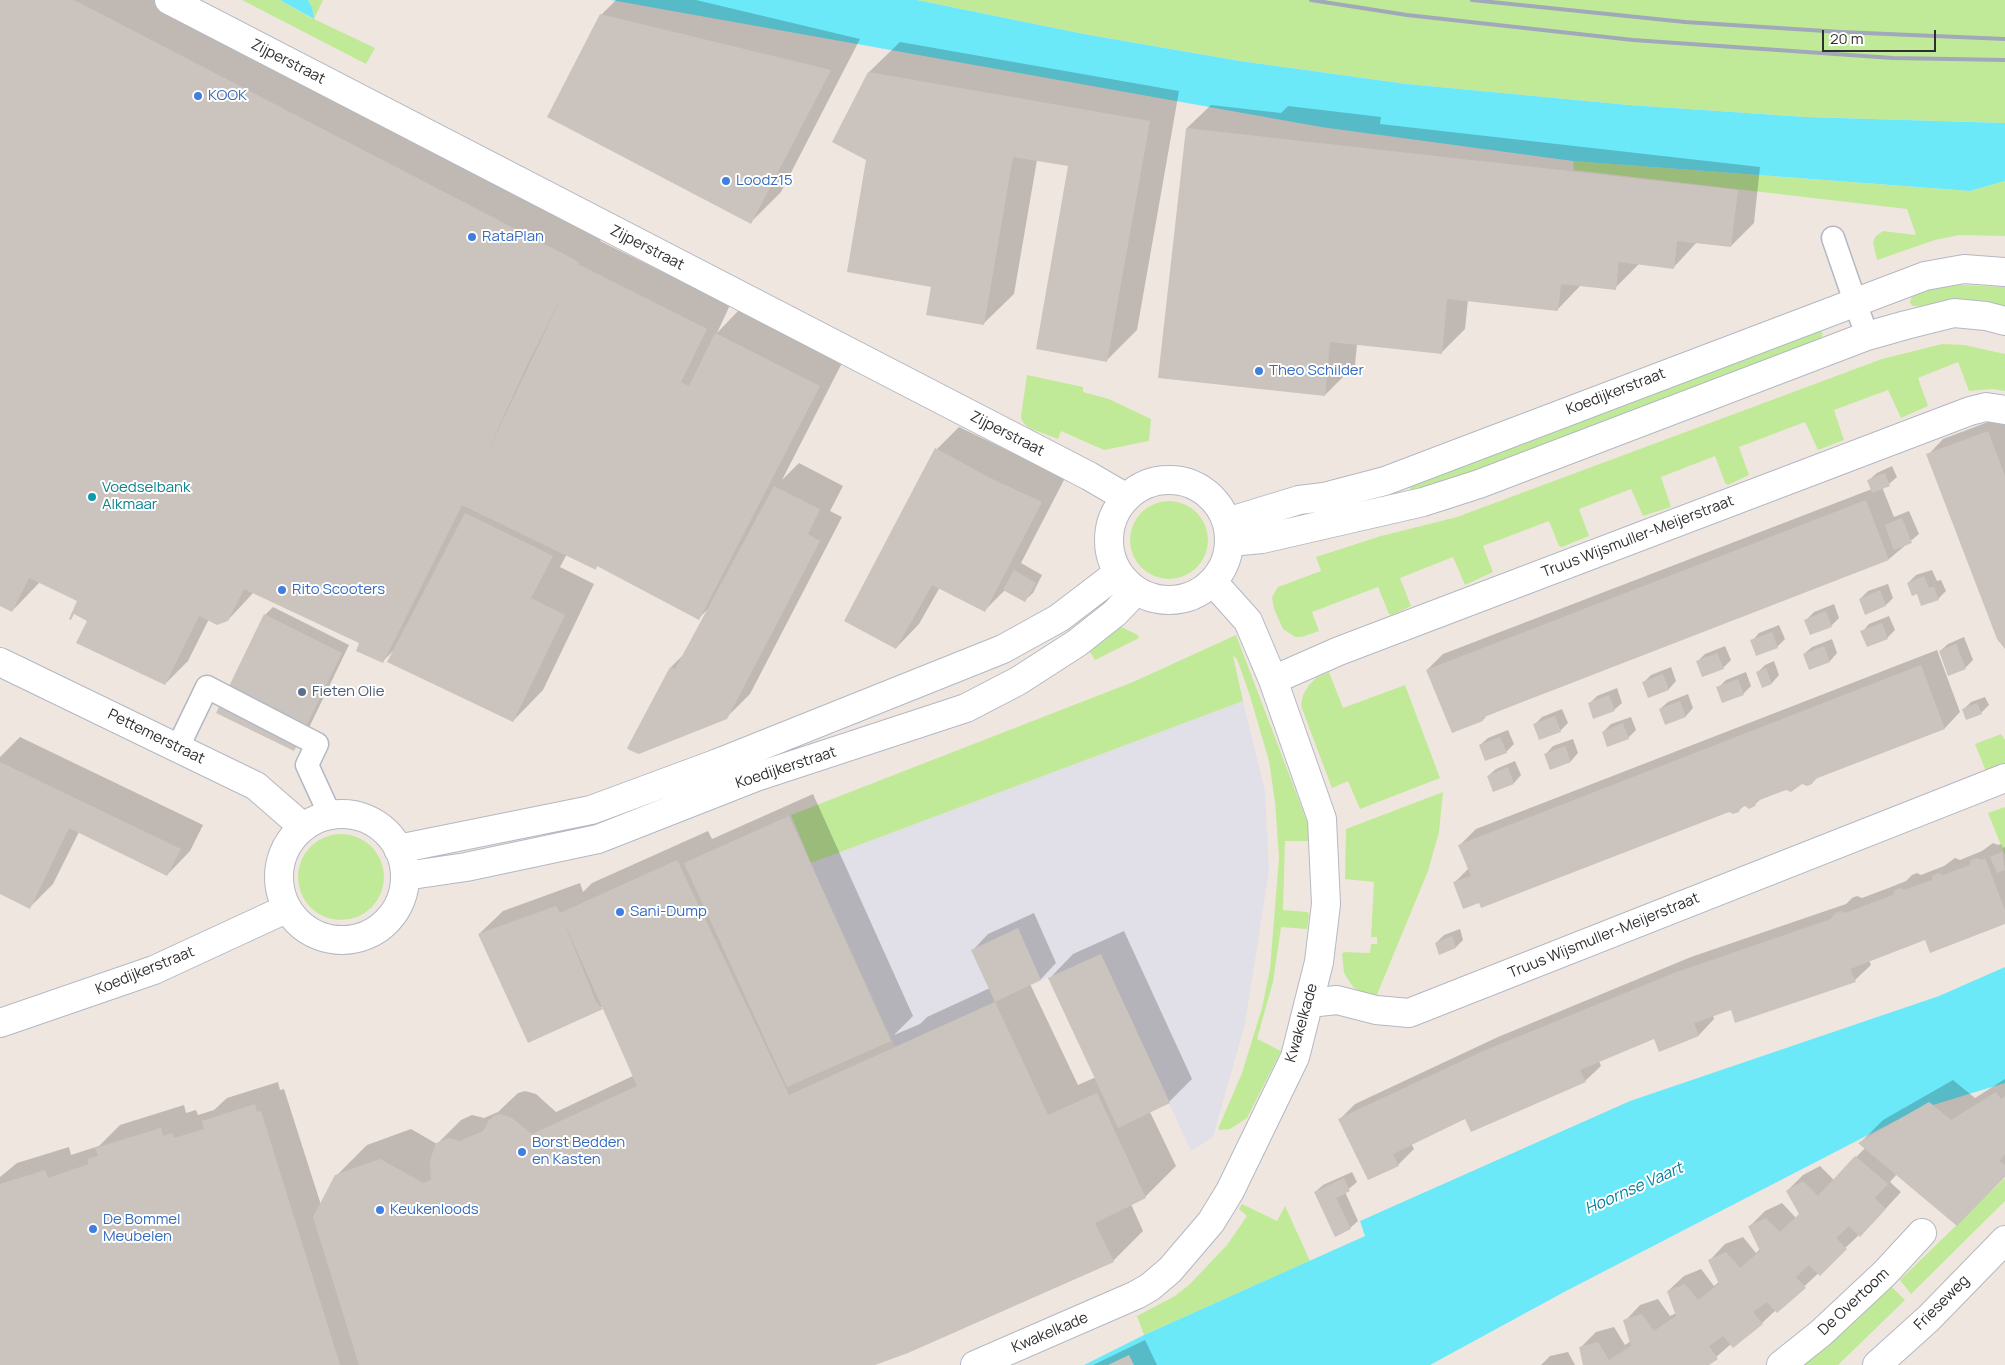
<!DOCTYPE html>
<style>
body{margin:0}
#map{position:relative;width:2005px;height:1365px;overflow:hidden;background:#f0e6e0;font-family:Manrope,sans-serif}
canvas{display:block}
.scale{position:absolute;left:1822px;top:30px;width:114px;height:22px;box-sizing:border-box;border:2px solid #2e2e2e;border-top:0;padding-left:6px;font-size:15px;line-height:18px;white-space:nowrap;color:#2e2e2e;-webkit-text-stroke:4px #fff;paint-order:stroke}
</style>
<div id="map">
<canvas width="2005" height="1365"></canvas>
<div class="scale">20 m</div>
</div>
<script>
const ctx = document.querySelector('canvas').getContext('2d');
ctx.lineJoin = 'round';
function fillPath(path, color) { ctx.fillStyle = color; ctx.fill(path, 'evenodd'); }
const shape = rows => new Path2D(rows.map(r => 'M' + r).join(''));
function stroke(path, color, width, dash) { ctx.strokeStyle = color; ctx.lineWidth = width; ctx.lineCap = dash ? 'butt' : 'round'; ctx.setLineDash(dash || []); ctx.stroke(path); }
function drawText(font, color, halo, rows, align = 'center') {
  ctx.font = font + ' Manrope,sans-serif'; ctx.lineWidth = 4; ctx.setLineDash([]); ctx.textBaseline = 'middle'; ctx.strokeStyle = halo; ctx.fillStyle = color; for (const [text, x, y, turn = 0] of rows) {
    ctx.save(); ctx.translate(x, y); ctx.rotate((+turn || 0) * Math.PI / 180); ctx.textAlign = isNaN(turn) ? turn : align; if (halo) ctx.strokeText(text, 0, 0); ctx.fillText(text, 0, 0); ctx.restore();
  }
}
const industrial = shape([
 [1243,701,1265,791,1269,871,1245,1024,1213,1137,1191,1151,1100,954,895,1047,811,863]
]);
const green = shape([
 [242,0,280,0,313,19,312,7,308,0,323,0,314,19,375,48,366,64],
 [917,0,2005,0,2005,123,1806,117,1629,105,1407,84,1240,61,1084,34],
 [1573,161,1970,191,2005,181,2005,236,1959,235,1935,240,1877,260,1873,242,1876,236,1883,231,1916,235,1907,209,1574,170],
 [1961,285,2005,287,2005,309,1913,306,1910,303,1912,295,1932,288],
 [1817,330,1823,333,1820,341,1412,495,1409,483],
 [1942,344,1964,345,2005,354,2005,391,1993,389,1969,391,1958,362,1918,378,1928,406,1901,418,1888,390,1834,410,1844,440,1818,450,1805,422,1739,447,1749,475,1728,485,1725,483,1715,456,1661,477,1671,507,1643,516,1631,489,1579,509,1589,536,1562,547,1559,546,1549,521,1483,546,1493,572,1465,585,1453,557,1400,578,1411,606,1392,615,1389,614,1378,587,1312,612,1319,631,1302,637,1295,637,1283,629,1274,609,1272,597,1278,587,1321,571,1316,557,1381,536,1457,517,1882,359],
 [1027,375,1083,387,1083,392,1109,399,1151,419,1149,441,1104,450,1061,431,1058,439,1029,428,1022,421,1021,416],
 '1130 540a39 39 0 1 1 78 0a39 39 0 1 1-78 0Z',
 [1117,625,1138,635,1139,638,1095,660,1088,649],
 [1236,635,1311,832,1312,839,1309,841,1285,841,1283,910,1308,912,1309,915,1307,929,1281,927,1273,982,1257,1039,1281,1051,1247,1118,1230,1129,1220,1130,1218,1129,1242,1073,1262,1008,1270,969,1279,858,1275,802,1269,761,1250,696,1237,659,1233,656,1243,701,811,863,791,815,1133,682],
 [1329,672,1343,708,1405,685,1440,778,1360,809,1348,781,1332,788,1301,706,1303,695,1309,685,1316,678],
 [2001,734,2005,740,2005,767,1987,774,1975,744],
 [1443,792,1439,832,1428,871,1376,997,1362,993,1353,987,1344,973,1342,954,1344,952,1370,953,1371,944,1377,944,1377,937,1371,937,1374,882,1345,879,1346,829],
 [2005,807,2005,855,1988,813],
 '298 877a43 43 0 1 1 86 0a43 43 0 1 1-86 0Z',
 [2005,1178,2005,1201,1911,1294,1900,1280],
 [1242,1204,1277,1221,1285,1206,1310,1261,1144,1335,1137,1316,1175,1296,1190,1284,1227,1245,1247,1216,1239,1209],
 [1892,1287,1905,1300,1838,1365,1804,1365]
]);
const water = shape([
 [280,0,308,0,312,7,314,19],
 [611,0,917,0,1084,34,1240,61,1407,84,1629,105,1806,117,2005,123,2005,181,1970,191,1573,161,1321,127],
 [2005,967,2005,1083,1933,1105,1930,1103,1566,1291,1430,1365,1084,1365,1144,1335,1365,1236,1360,1221,1630,1101,1939,996]
]);
const shadow = shape([
 [0,0,162,0,602,239,600,241,730,305,717,333,739,310,842,363,782,480,799,463,843,486,830,511,842,517,750,694,726,718,671,667,684,654,708,609,698,619,598,565,595,568,567,554,560,567,594,584,543,690,513,721,393,651,382,662,360,643,254,592,228,620,209,619,188,661,165,684,89,620,79,601,40,582,12,611,0,605],
 [616,0,696,0,860,39,781,192,751,222,601,15],
 [900,42,1179,91,1137,330,1107,360,1069,165,1037,160,1014,294,983,324,932,286,868,159,869,72],
 [1211,105,1281,113,1288,106,1381,117,1380,124,1760,167,1754,223,1731,246,1697,242,1673,268,1639,264,1615,288,1581,285,1557,310,1468,300,1465,329,1441,353,1357,344,1355,365,1325,395,1187,128],
 [2004,416,2005,419,2005,647,1928,455,1943,439],
 [959,427,1065,478,1021,563,1042,575,1033,593,1025,600,1005,590,985,610,940,587,919,624,896,648,936,450],
 [1892,466,1897,477,1889,484,1882,487,1894,517,1909,511,1919,534,1889,559,1488,714,1483,720,1427,670,1443,654,1872,489,1869,480,1877,473],
 [1932,570,1937,581,1941,580,1946,591,1938,599,1918,592,1908,583,1916,575],
 [1888,584,1893,598,1886,605,1860,599,1868,591],
 [1834,604,1839,618,1831,626,1806,620,1814,612],
 [273,607,349,645,302,742,294,749,265,615],
 [1889,616,1895,630,1887,638,1862,632,1869,624],
 [1779,625,1785,639,1777,647,1752,641,1759,633],
 [1964,637,1973,660,1965,668,1940,651,1948,644],
 [1832,639,1837,653,1830,661,1810,668,1804,654,1812,647],
 [1725,646,1731,660,1723,668,1697,662,1705,654],
 [1937,650,1960,712,1945,728,1818,777,1812,783,1802,783,1761,799,1754,805,1745,805,1738,811,1729,811,1480,901,1455,882,1469,868,1460,845,1476,829],
 [1774,661,1779,675,1772,683,1762,686,1757,673,1765,665],
 [1671,667,1676,681,1669,689,1649,697,1643,683,1651,675],
 [1746,672,1751,686,1743,694,1718,688,1726,680],
 [1617,688,1622,703,1614,710,1589,704,1597,696],
 [1688,694,1693,708,1686,716,1666,724,1660,709,1668,702],
 [1985,697,1989,705,1981,713,1963,710,1971,702],
 [1562,709,1568,723,1560,731,1535,724,1542,717],
 [1631,717,1636,730,1628,738,1603,732,1611,724],
 [1508,730,1514,744,1506,752,1480,745,1488,738],
 [20,737,203,825,190,851,167,875,79,832,53,884,30,907,0,893,0,757],
 [1573,739,1578,753,1571,761,1551,768,1546,754,1553,746],
 [1515,761,1521,775,1514,783,1494,790,1488,776,1496,769],
 [813,794,913,1016,894,1035,920,1024,927,1017,990,988,973,950,988,934,1034,913,1056,963,1041,979,1030,984,1078,1085,1096,1077,1050,978,1073,954,1124,931,1192,1079,1169,1102,1150,1112,1176,1166,1145,1197,1131,1204,1143,1231,1113,1261,871,1365,0,1365,0,1177,17,1163,69,1147,71,1155,99,1146,120,1125,184,1105,186,1113,196,1110,198,1115,214,1110,227,1098,278,1082,280,1090,284,1089,321,1205,336,1176,367,1145,411,1129,437,1144,461,1120,472,1115,484,1118,498,1112,518,1093,525,1091,536,1094,556,1112,635,1075,604,1006,528,1041,479,934,503,911,580,883,583,892,592,883,708,831,712,839],
 [1993,843,1998,845,2001,844,2003,848,2005,847,2005,922,1926,938,1869,960,1871,965,1855,980,1732,1009,1713,1015,1714,1019,1699,1035,1660,1050,1654,1038,1599,1061,1601,1066,1585,1081,1465,1118,1411,1143,1414,1149,1398,1165,1340,1119,1355,1104,1498,1037,1691,957,1846,904,1852,898,1857,896,1862,898,1886,889,1906,881,1912,875,1917,873,1921,875,1944,866,1955,858,1960,860,1982,851],
 [1460,929,1463,940,1456,947,1436,943,1444,935],
 [2005,1079,2005,1176,1897,1174,1890,1182,1901,1192,1876,1219,1777,1312,1776,1310,1762,1323,1731,1344,1707,1365,1585,1365,1580,1348,1596,1332,1614,1327,1625,1345,1631,1341,1625,1321,1640,1305,1658,1299,1670,1316,1676,1313,1668,1291,1684,1276,1701,1269,1714,1286,1719,1282,1710,1260,1725,1244,1743,1237,1756,1253,1760,1249,1749,1227,1765,1211,1782,1203,1796,1218,1800,1214,1787,1191,1803,1175,1820,1166,1834,1180,1865,1148,1860,1143,1883,1120,1953,1080,1975,1098],
 [1352,1172,1357,1182,1345,1192,1358,1221,1350,1228,1315,1192,1323,1185],
 [1145,1340,1157,1365,1093,1365],
 [1568,1352,1575,1365,1541,1365,1550,1356]
]);
const building = shape([
 [0,0,74,0,579,262,578,264,707,329,681,382,689,386,715,333,820,386,699,620,597,566,596,570,462,505,383,663,356,651,359,643,244,589,228,621,217,625,199,616,165,685,76,643,87,621,74,614,71,620,69,619,77,601,29,578,12,612,0,606],
 [565,290,480,468,527,365],
 [600,14,831,70,751,224,547,117],
 [868,72,1150,121,1107,362,1036,349,1068,166,1013,157,984,325,926,315,931,287,847,272,866,160,832,142],
 [1186,128,1738,190,1731,247,1677,241,1674,269,1619,262,1616,290,1561,284,1558,311,1447,299,1442,354,1330,342,1325,396,1158,378],
 [1988,431,2005,476,2005,649,1997,639,1926,454],
 [935,448,990,478,1042,502,985,612,932,585,896,649,844,621],
 [1885,473,1890,486,1872,493,1867,480],
 [774,486,820,509,808,534,820,541,727,719,639,754,629,750,627,748,670,667,675,669],
 [1866,500,1889,560,1507,708,1482,718,1483,721,1452,733,1426,670],
 [465,513,553,556,531,598,565,615,513,722,387,662],
 [1902,518,1912,543,1894,550,1885,525],
 [1014,570,1036,583,1025,602,1003,590],
 [1924,576,1929,588,1934,587,1939,600,1921,606,1917,594,1912,596,1907,583],
 [1880,590,1886,606,1865,615,1859,599],
 [1826,611,1832,627,1810,635,1804,620],
 [264,614,342,653,294,751,216,713],
 [1882,623,1888,639,1867,647,1860,631],
 [1772,632,1778,648,1756,656,1750,640],
 [1956,644,1966,669,1948,676,1939,651],
 [1824,646,1830,662,1809,670,1803,654],
 [1717,653,1724,669,1702,677,1696,661],
 [1921,665,1945,729,1815,779,1812,784,1807,786,1802,784,1791,792,1786,790,1757,801,1755,806,1749,809,1745,806,1741,808,1739,812,1733,814,1729,812,1481,908,1479,903,1463,909,1453,882,1471,876,1458,845],
 [1766,668,1772,684,1762,688,1756,672],
 [1663,674,1669,690,1648,698,1642,682],
 [1738,679,1744,695,1722,703,1716,687],
 [1609,695,1615,711,1593,719,1588,703],
 [1680,701,1686,717,1665,725,1659,709],
 [1977,703,1982,714,1966,720,1962,709],
 [1555,716,1561,732,1539,740,1533,724],
 [1623,723,1629,739,1607,747,1602,732],
 [1500,737,1507,753,1485,761,1479,745],
 [1565,746,1571,762,1550,770,1544,754],
 [0,762,181,849,167,876,69,828,30,909,0,894],
 [1508,767,1514,784,1493,792,1487,776],
 [789,816,891,1041,787,1087,684,863],
 [2002,852,2005,870,1997,873,1990,857],
 [1977,858,1981,860,1985,858,2005,910,2005,924,1930,953,1925,940,1850,969,1856,982,1735,1023,1731,1010,1694,1023,1699,1036,1659,1052,1654,1039,1580,1070,1586,1082,1471,1132,1465,1119,1393,1154,1399,1166,1368,1180,1338,1119,1481,1052,1674,973,1831,919,1835,913,1841,911,1845,913,1893,895,1895,890,1900,888,1904,890,1932,880,1933,875,1939,873,1943,875,1970,865,1971,860],
 [677,860,789,1095,995,1002,1048,1115,1097,1093,1146,1198,1095,1223,1114,1262,908,1353,875,1365,359,1365,313,1217,335,1175,380,1159,423,1183,431,1180,430,1161,436,1143,448,1138,460,1141,483,1131,489,1120,494,1116,500,1114,512,1118,532,1134,637,1086,603,1009,528,1043,478,934,556,906,560,913],
 [565,925,565,924,603,1009,596,1002],
 [1018,928,1041,980,995,1002,971,950],
 [1452,936,1456,948,1439,955,1435,943],
 [1101,954,1170,1103,1118,1128,1048,978],
 [1996,1092,2001,1099,2005,1096,2005,1154,1999,1161,2005,1165,2005,1177,1957,1226,1858,1143,1929,1102,1951,1120],
 [255,1104,257,1112,261,1111,340,1365,0,1365,0,1184,45,1170,48,1178,89,1164,87,1159,98,1156,95,1148,161,1128,163,1136,172,1133,174,1138,204,1129,202,1121],
 [1855,1156,1888,1184,1875,1198,1886,1209,1860,1237,1849,1226,1836,1238,1847,1249,1820,1276,1809,1265,1796,1277,1806,1288,1777,1313,1767,1302,1753,1312,1763,1324,1733,1348,1723,1336,1709,1346,1718,1359,1709,1365,1583,1365,1579,1347,1598,1342,1609,1360,1631,1346,1623,1320,1642,1314,1654,1331,1676,1316,1667,1291,1685,1284,1698,1300,1719,1284,1708,1260,1726,1252,1740,1268,1760,1251,1748,1226,1766,1218,1780,1232,1799,1214,1786,1191,1803,1181,1818,1196],
 [1344,1178,1350,1191,1336,1198,1351,1229,1335,1237,1314,1192],
 [1129,1355,1134,1365,1108,1365]
]);
const lane = shape([
 [1833,238,1867,336],
 [178,747,207,687,317,744,307,765,330,815]
]);
const street = shape([
 [169,0,1089,476,1125,497],
 [0,662,256,786,303,827],
 [1273,680,1339,651,1970,411,1986,407,2005,410],
 [1309,1003,1337,1000,1376,1010,1409,1013,2005,778],
 [975,1365,1136,1295,1150,1287,1170,1270,1211,1222,1230,1191,1295,1057,1319,962,1326,904,1322,819,1273,680,1248,621,1213,582],
 [1781,1365,1821,1333,1885,1273,1922,1233],
 [1877,1365,1929,1318,2005,1240]
]);
const secondary = shape([
 '1109 540a60 60 0 1 1 120 0a60 60 0 1 1-120 0Z',
 [1227,522,1299,500,1324,497,1385,481,1925,276,1964,269,2005,272],
 [1230,542,1262,539,1423,502,1479,484,1867,336,1906,325,1954,313,1986,316,2005,321],
 '279 877a63 63 0 1 1 126 0a63 63 0 1 1-126 0Z',
 [398,849,591,810,718,763,1003,649,1059,618,1118,573],
 [405,876,466,867,598,839,756,777,966,708,1018,681,1077,643,1115,613,1136,591],
 [0,1023,154,970,286,909]
]);
const rail = shape([
 [1311,0,1407,15,1633,40,1893,58,2005,60],
 [1472,0,1685,22,1841,32,2005,39]
]);
const markers = [
 [198,96,5,"#3f7fe0"],
 [726,181,5,"#3f7fe0"],
 [472,237,5,"#3f7fe0"],
 [1259,371,5,"#3f7fe0"],
 [92,497,5,"#0f9aa8"],
 [282,590,5,"#3f7fe0"],
 [302,692,5,"#5c6f8a"],
 [620,912,5,"#3f7fe0"],
 [522,1152,5,"#3f7fe0"],
 [380,1210,5,"#3f7fe0"],
 [93,1229,5,"#3f7fe0"]
];
const streetNames = [
 ["Zijperstraat",288,62,27],
 ["Zijperstraat",647,248,27],
 ["Koedijkerstraat",1616,392,-21],
 ["Zijperstraat",1007,434,27],
 ["Truus Wijsmuller-Meijerstraat",1638,537,-21],
 ["Pettemerstraat",156,737,26],
 ["Koedijkerstraat",786,768,-18],
 ["Truus Wijsmuller-Meijerstraat",1604,936,-22],
 ["Koedijkerstraat",145,971,-22],
 ["Kwakelkade",1302,1023,-74],
 ["De Overtoom",1854,1302,-43],
 ["Frieseweg",1942,1303,-45],
 ["Kwakelkade",1050,1333,-23]
];
const shopNames = [
 ["KOOK",208,96],
 ["Loodz15",736,181],
 ["RataPlan",482,237],
 ["Theo Schilder",1269,371],
 ["Rito Scooters",292,590],
 ["Sani-Dump",630,912],
 ["Borst Bedden",532,1143],
 ["en Kasten",532,1160],
 ["Keukenloods",390,1210],
 ["De Bommel",103,1220],
 ["Meubelen",103,1237]
];
const cultureNames = [
 ["Voedselbank",102,488],
 ["Alkmaar",102,505]
];
const serviceNames = [
 ["Fieten Olie",312,692]
];
const waterNames = [
 ["Hoornse Vaart",1634,1189,-24]
];
fillPath(industrial, '#e1e0e8');
fillPath(green, '#c1ea98');
fillPath(water, '#6ce9f9');
fillPath(shadow, '#0003');
fillPath(building, '#cbc4be');
stroke(lane, '#b3b8c2', 25);
stroke(street, '#b3b8c2', 30);
stroke(secondary, '#b3b8c2', 30);
stroke(lane, '#fff', 22);
stroke(street, '#fff', 28);
stroke(secondary, '#fff', 28);
stroke(rail, '#a1a8b9', 4);
for (const [x, y, r, color] of markers) { const dot = new Path2D(); dot.arc(x, y, r, 0, 2 * Math.PI); ctx.fillStyle = color; ctx.fill(dot); stroke(dot, '#fff', 2); }
drawText('15px', '#2e2e2e', '#fff', streetNames);
drawText('15px', '#366cbe', '#fff', shopNames, 'left');
drawText('15px', '#0d838f', '#fff', cultureNames, 'left');
drawText('15px', '#4e5e75', '#fff', serviceNames, 'left');
drawText('italic 16px', '#04819d', '#fff', waterNames);
</script>
